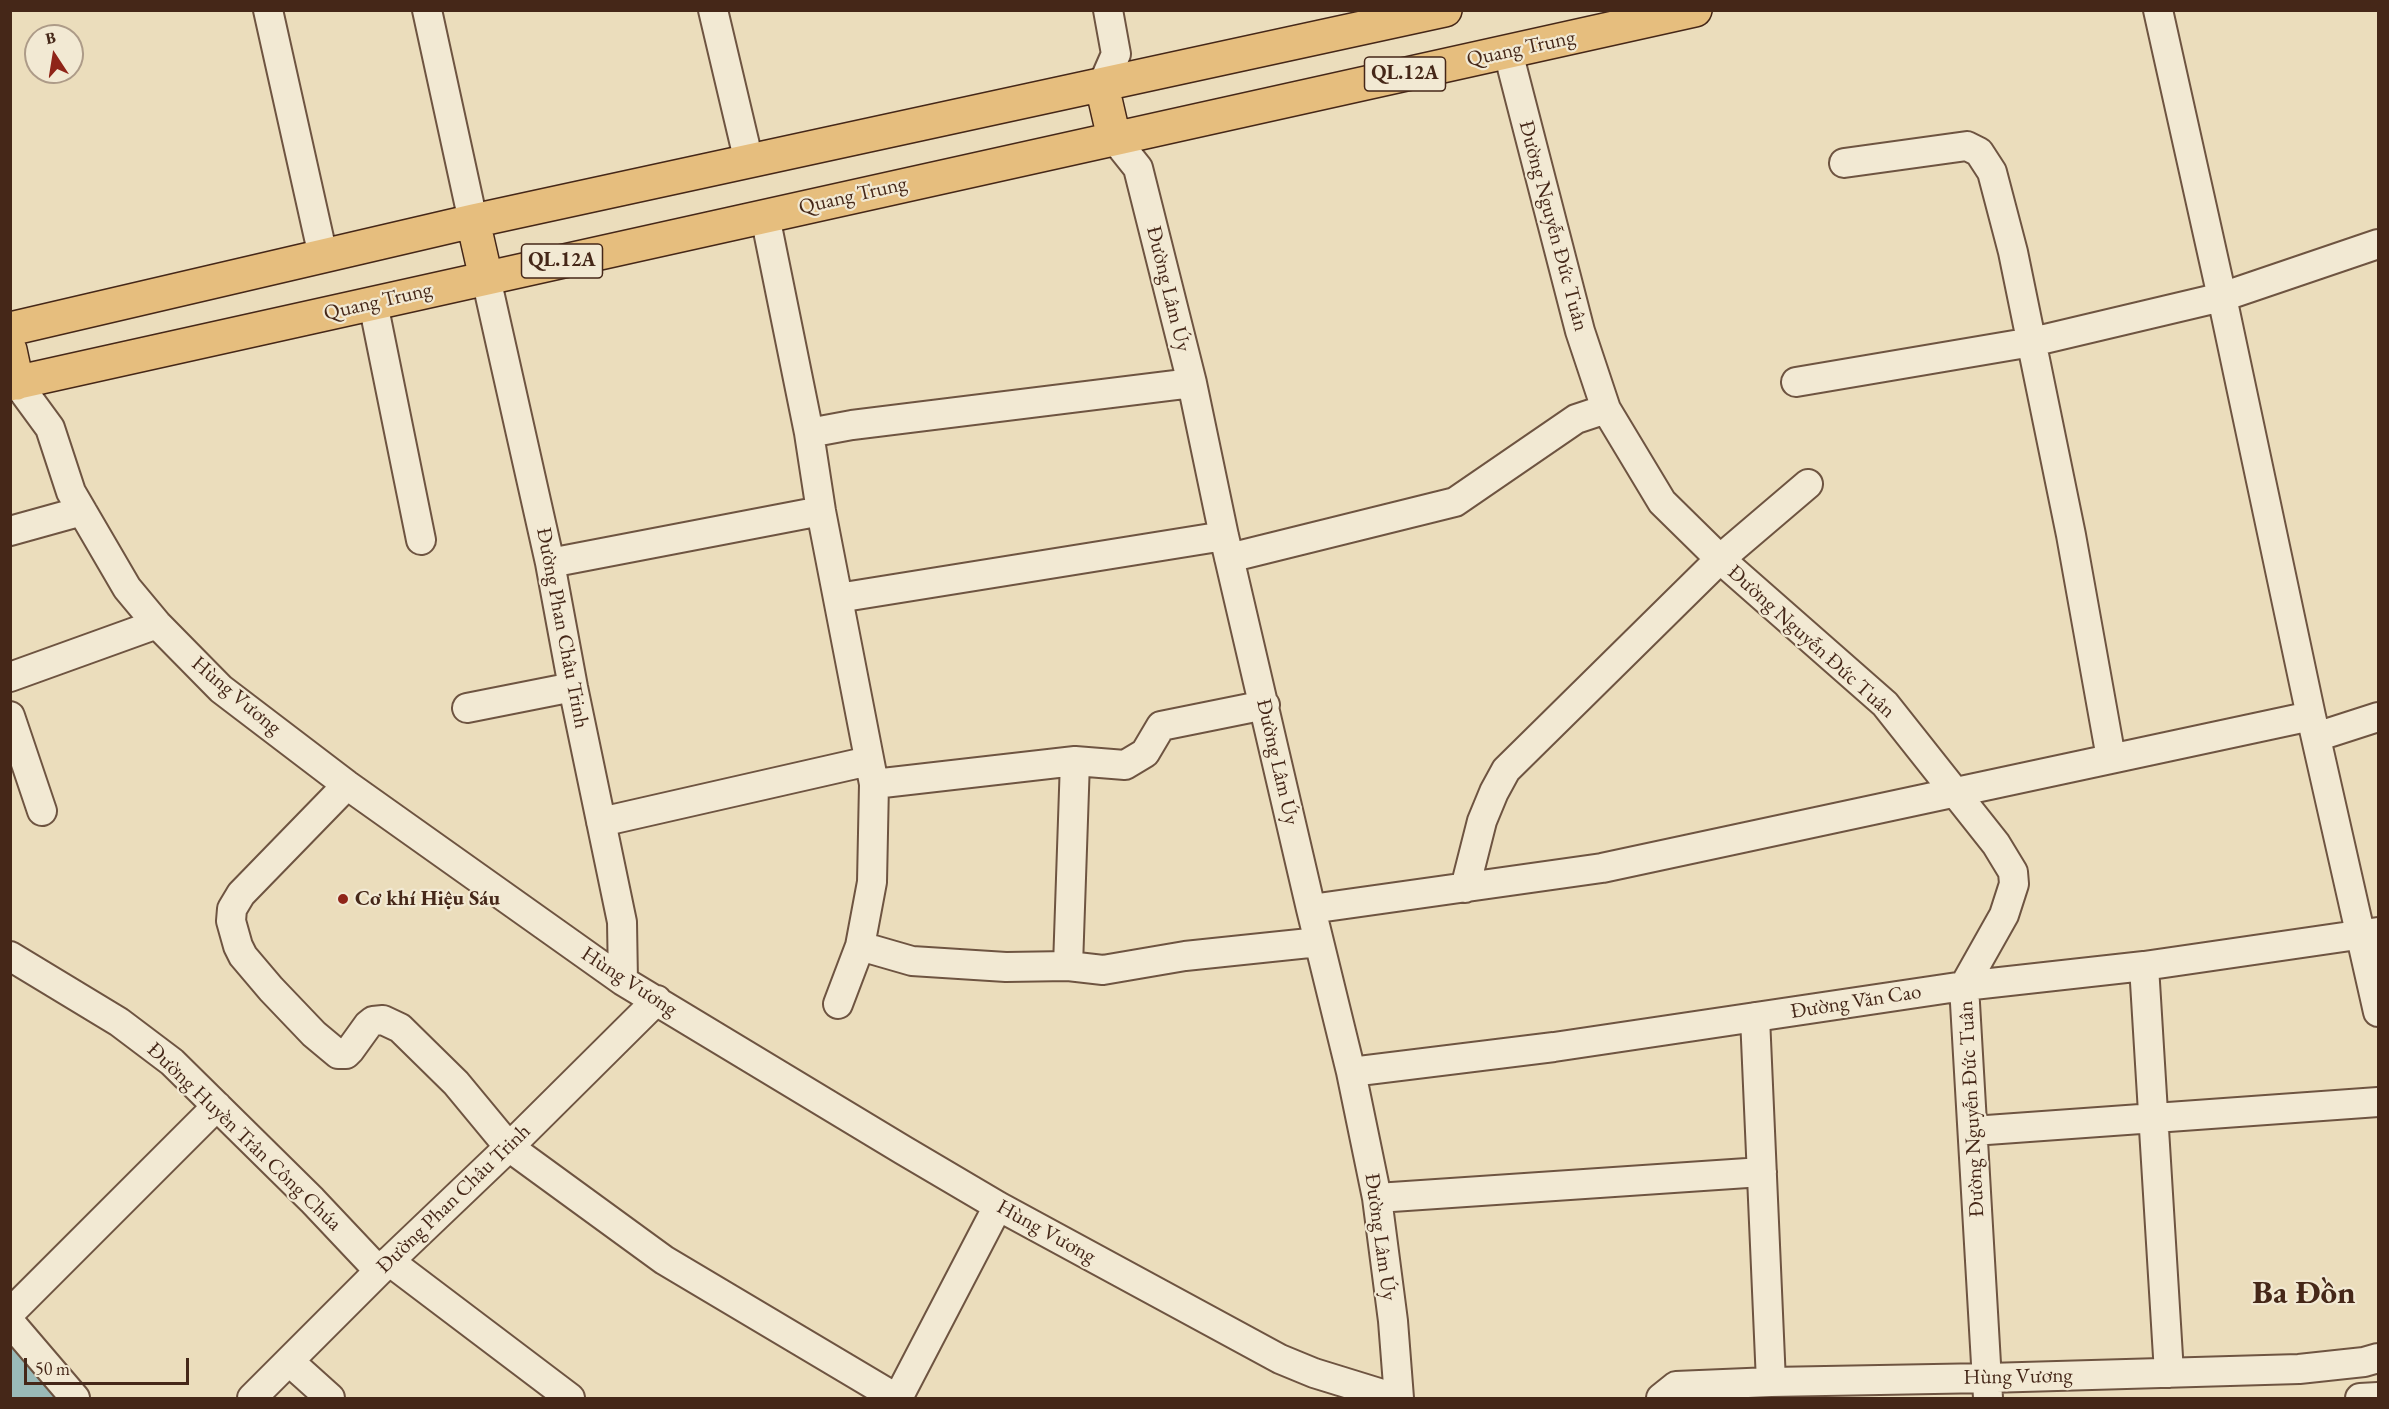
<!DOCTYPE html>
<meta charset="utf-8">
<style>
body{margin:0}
#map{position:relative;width:2389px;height:1409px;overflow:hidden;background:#ebddbc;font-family:"EB Garamond",serif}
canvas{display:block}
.frame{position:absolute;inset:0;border:12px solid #452718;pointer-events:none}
.north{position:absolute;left:24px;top:24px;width:60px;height:60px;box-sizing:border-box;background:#f2e9d3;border:2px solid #ad9b88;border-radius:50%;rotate:348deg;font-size:16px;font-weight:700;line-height:24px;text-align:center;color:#452718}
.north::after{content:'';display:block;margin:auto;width:21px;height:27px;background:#8f2418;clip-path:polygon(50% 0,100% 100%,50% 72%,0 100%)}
.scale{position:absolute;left:24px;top:1358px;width:165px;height:27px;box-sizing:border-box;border:3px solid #452718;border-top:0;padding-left:8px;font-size:18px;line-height:21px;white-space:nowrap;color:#452718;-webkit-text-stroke:4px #f2e9d3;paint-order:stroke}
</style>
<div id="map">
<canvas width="2389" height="1409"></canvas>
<div class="frame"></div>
<div class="north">B</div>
<div class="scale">50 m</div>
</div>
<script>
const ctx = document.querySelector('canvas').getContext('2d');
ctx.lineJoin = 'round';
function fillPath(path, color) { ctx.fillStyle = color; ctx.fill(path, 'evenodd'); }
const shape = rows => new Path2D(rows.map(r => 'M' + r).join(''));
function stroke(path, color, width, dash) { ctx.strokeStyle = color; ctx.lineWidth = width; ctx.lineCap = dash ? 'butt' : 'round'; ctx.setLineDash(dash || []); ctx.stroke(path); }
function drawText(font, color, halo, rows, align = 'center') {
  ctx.font = font + ' "EB Garamond",serif'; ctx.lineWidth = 4.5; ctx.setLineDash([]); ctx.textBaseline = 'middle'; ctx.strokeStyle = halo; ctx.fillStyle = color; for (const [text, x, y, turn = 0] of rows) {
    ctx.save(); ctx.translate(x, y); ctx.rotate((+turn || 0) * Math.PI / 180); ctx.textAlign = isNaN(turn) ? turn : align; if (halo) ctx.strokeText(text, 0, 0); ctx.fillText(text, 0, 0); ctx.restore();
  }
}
const water = shape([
 [11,1335,55,1398,11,1398,11,1335]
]);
const minor = shape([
 [268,10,323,256],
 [427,10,473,221],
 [713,10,749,162],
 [2158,10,2222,297,2311,716,2378,1012],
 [1508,52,1580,331,1606,409,1662,502,1720,559,1885,704,1996,844,2013,872,2014,884,2004,915,1964,986,1988,1398],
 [1102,86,1116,54,1108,10],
 [1114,138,1138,168,1192,383,1224,536,1311,909,1351,1072,1377,1198,1393,1321,1399,1398],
 [1844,163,1967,146,1979,152,1992,172,2013,252,2071,535,2111,758],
 [765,216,809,433,821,511,874,784,872,882,860,946,838,1004],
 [486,278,550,563,573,687,622,922,623,981],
 [373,303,421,540],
 [1796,382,2032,342,2222,297,2378,244],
 [17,383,50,428,71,492,127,588,157,624,221,689,347,785,623,981,903,1150,998,1206,1280,1359,1314,1373,1395,1398],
 [809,433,852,425,1192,383],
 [10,531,82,511],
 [1229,558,1455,502,1576,419,1606,409],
 [550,563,821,511],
 [838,598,1224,536],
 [10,677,157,624],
 [467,708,573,687],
 [10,716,42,811],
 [2316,737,2378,717],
 [874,784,1075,761,1125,765,1145,753,1161,726,1265,705],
 [347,785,241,894,232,909,231,921,238,946,243,956,271,989,314,1034,338,1054,346,1054,350,1050,368,1025,373,1021,383,1020,400,1028,456,1083,509,1147,664,1260,896,1398],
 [601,822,869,761],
 [1465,888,1482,821,1494,792,1506,770,1720,559,1808,484],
 [1311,909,1602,868,2311,716],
 [860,946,912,961,1006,967,1068,966,1103,970,1185,956,1319,942],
 [10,956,119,1022,172,1062,312,1200,379,1271],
 [1068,966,1075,761],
 [2144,966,2169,1373],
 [1755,1017,1771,1382],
 [1351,1072,1554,1047,1964,986,2144,966,2378,932],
 [1973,1131,2378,1102],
 [1377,1198,1762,1172],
 [389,1261,570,1398],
 [10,1313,217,1106],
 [10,1322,75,1398],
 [290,1362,330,1398],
 [252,1398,379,1271,509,1147,657,1000],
 [898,1398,998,1206],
 [1661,1398,1676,1386,1771,1382,1988,1378,2299,1369,2364,1362,2378,1358],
 [2360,1398,2378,1397]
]);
const highway = shape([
 [1102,86,1114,138],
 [473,221,486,278],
 [10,329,473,221,1445,10],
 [10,350,17,383],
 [10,384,1695,10]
]);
const markers = [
 [343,899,6,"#8f2418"]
];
const shields = [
 [1405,74,81],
 [562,261,81]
];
const shieldNames = [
 ["QL.12A",1405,74],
 ["QL.12A",562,261]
];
const streetNames = [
 ["Quang Trung",1521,49,-12],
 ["Quang Trung",853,196,-13],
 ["Đường Nguyễn Đức Tuân",1553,226,75],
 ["Đường Lâm Úy",1168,289,76],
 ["Quang Trung",378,302,-13],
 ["Đường Phan Châu Trinh",562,628,79],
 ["Đường Nguyễn Đức Tuân",1811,642,42],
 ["Hùng Vương",236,696,40],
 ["Đường Lâm Úy",1277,762,77],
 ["Hùng Vương",629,982,33],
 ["Đường Văn Cao",1856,1002,-9],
 ["Đường Nguyễn Đức Tuân",1972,1109,-93],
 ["Đường Huyền Trân Công Chúa",244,1137,44],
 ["Đường Phan Châu Trinh",454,1199,-44],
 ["Hùng Vương",1046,1232,29],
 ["Đường Lâm Úy",1380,1237,82],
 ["Hùng Vương",2018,1377,-1]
];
const poiNames = [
 ["Cơ khí Hiệu Sáu",355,899]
];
const townNames = [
 ["Ba Đồn",2304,1294]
];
fillPath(water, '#9abab8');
stroke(water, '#787f78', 1.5);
stroke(minor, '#6e5441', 32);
stroke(highway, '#452718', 36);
stroke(minor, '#f2e9d3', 28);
stroke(highway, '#e6be7e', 33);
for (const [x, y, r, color] of markers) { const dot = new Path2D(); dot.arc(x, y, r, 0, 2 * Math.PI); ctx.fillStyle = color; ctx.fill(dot); stroke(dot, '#f2e9d3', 2); }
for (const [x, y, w] of shields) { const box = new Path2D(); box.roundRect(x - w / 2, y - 17, w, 34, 4.5); ctx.fillStyle = '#f2e9d3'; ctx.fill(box); stroke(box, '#452718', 1.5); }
drawText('bold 20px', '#452718', null, shieldNames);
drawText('21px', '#452718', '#f2e9d3', streetNames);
drawText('bold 21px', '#452718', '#f2e9d3', poiNames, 'left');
drawText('bold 33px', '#452718', '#f2e9d3', townNames);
</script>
